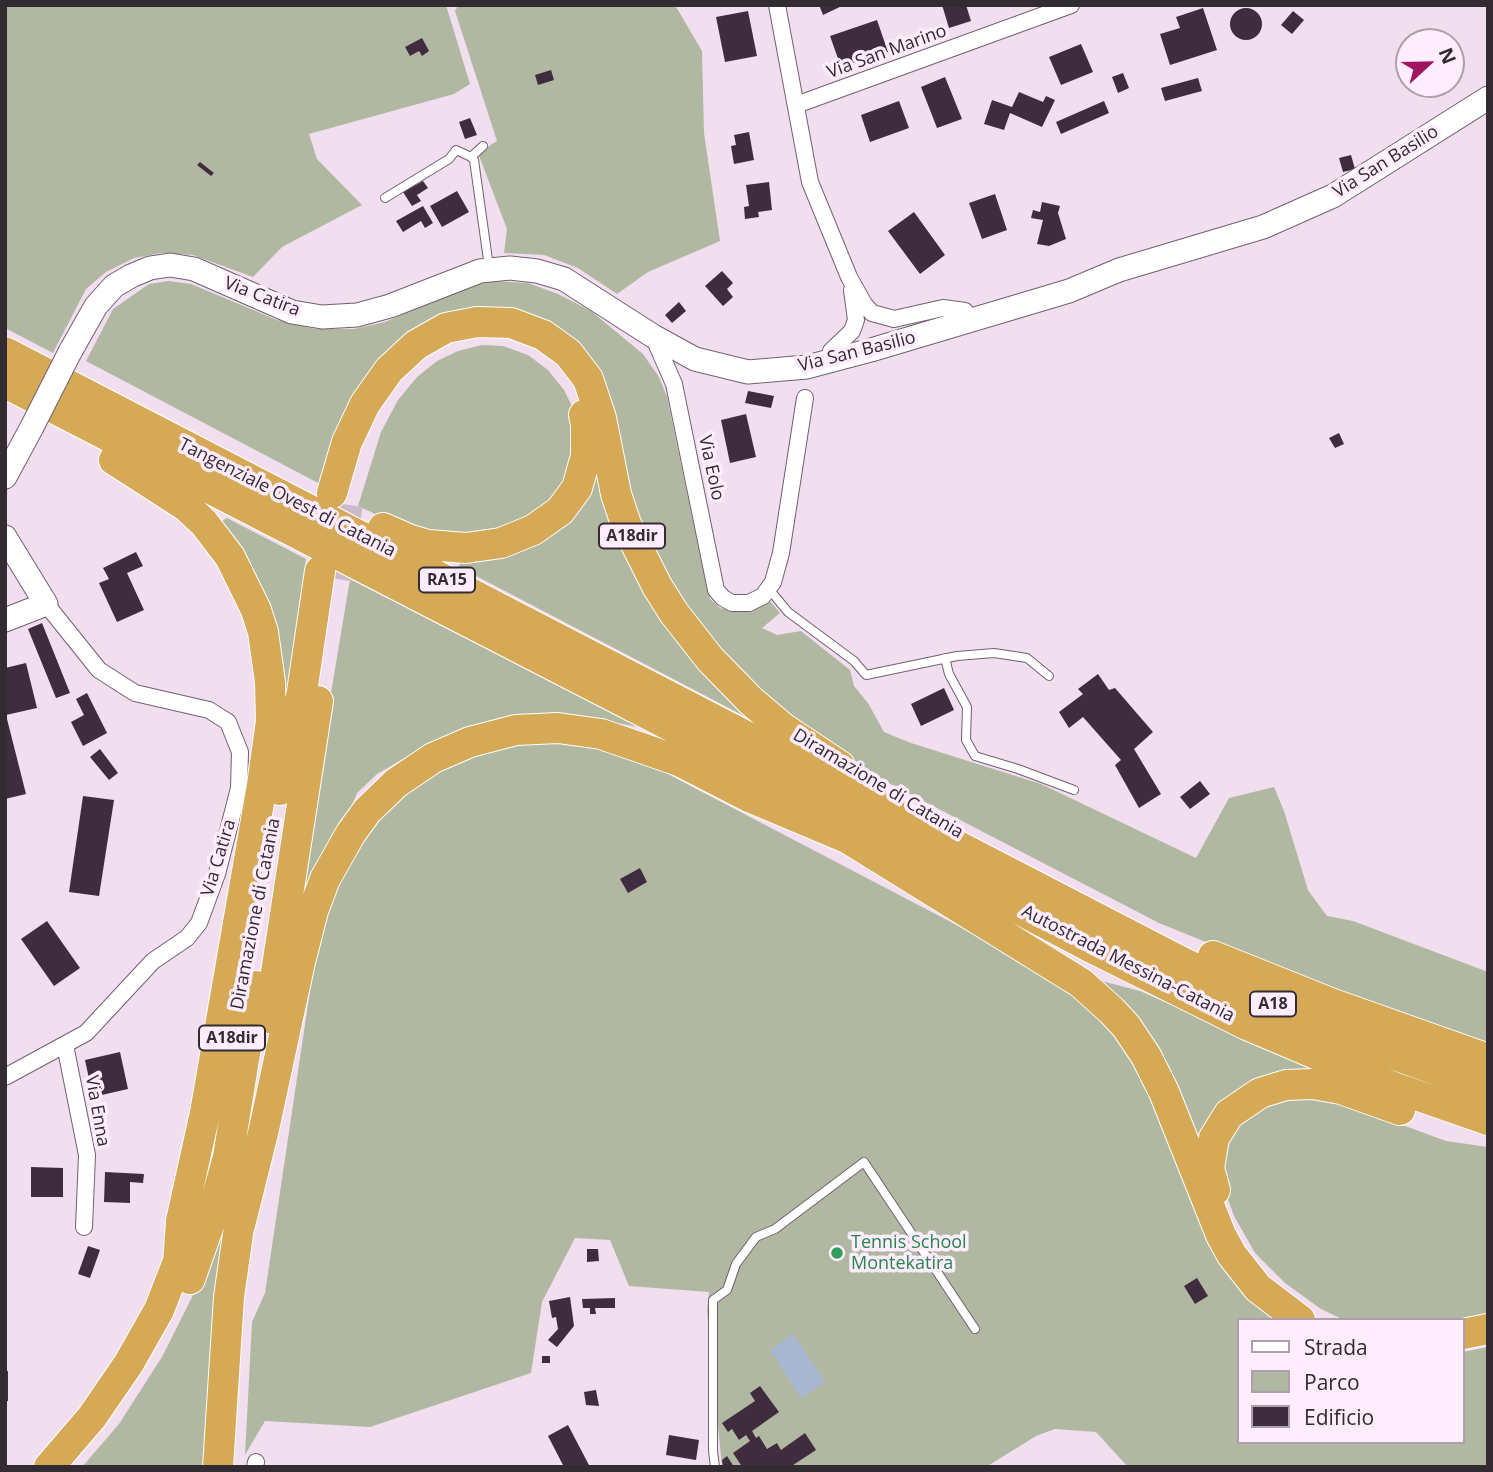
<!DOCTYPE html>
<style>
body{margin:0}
#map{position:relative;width:1493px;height:1472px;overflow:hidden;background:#f1dff0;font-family:"Open Sans",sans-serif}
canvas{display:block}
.frame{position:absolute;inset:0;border:7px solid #322b32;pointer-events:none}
.legend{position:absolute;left:1237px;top:1318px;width:228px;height:126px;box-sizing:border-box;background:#ffecfd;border:2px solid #ad9fac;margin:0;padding:9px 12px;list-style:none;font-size:21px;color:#322b32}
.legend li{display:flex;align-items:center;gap:14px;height:35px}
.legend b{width:35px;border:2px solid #ad9fac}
.north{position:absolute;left:1395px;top:28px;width:70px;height:70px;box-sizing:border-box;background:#ffecfd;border:2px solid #ad9fac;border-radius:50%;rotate:68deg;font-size:19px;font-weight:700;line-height:28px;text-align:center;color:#322b32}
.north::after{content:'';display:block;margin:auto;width:24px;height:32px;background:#9f1562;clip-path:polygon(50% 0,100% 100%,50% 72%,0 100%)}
</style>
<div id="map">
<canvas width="1493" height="1472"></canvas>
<div class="frame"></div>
<ul class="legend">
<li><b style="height:9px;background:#fff"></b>Strada</li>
<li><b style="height:19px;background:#b1b8a1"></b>Parco</li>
<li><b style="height:19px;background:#402c3f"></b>Edificio</li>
</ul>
<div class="north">N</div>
</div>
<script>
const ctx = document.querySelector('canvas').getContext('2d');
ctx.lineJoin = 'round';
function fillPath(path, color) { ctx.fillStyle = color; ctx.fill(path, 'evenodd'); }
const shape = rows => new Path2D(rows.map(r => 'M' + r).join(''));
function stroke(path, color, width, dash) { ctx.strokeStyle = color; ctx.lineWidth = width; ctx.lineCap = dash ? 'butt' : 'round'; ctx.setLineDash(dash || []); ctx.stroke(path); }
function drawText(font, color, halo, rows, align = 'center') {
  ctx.font = font + ' "Open Sans",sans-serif'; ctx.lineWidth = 7; ctx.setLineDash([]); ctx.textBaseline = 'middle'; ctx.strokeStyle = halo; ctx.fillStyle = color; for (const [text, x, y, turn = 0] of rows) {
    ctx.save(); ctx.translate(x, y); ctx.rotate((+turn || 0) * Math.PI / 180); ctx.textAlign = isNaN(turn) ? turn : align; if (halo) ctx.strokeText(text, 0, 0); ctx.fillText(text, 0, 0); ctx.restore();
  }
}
const green = shape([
 [5,5,446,5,470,84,454,94,309,134,317,159,362,205,282,247,253,277,193,255,161,253,134,258,106,272,86,289,53,353,5,328],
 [458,5,675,5,702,51,704,133,720,241,648,272,617,294,578,268,544,255,504,253,507,229,478,153,497,141,455,11],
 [169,281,191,284,277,320,315,329,354,329,385,322,470,286,494,281,528,283,558,294,591,311,643,354,659,377,667,397,706,584,710,599,720,608,737,612,771,602,780,613,762,628,777,635,801,631,850,670,854,686,868,703,884,732,911,743,1041,784,1196,858,1229,798,1274,787,1284,811,1308,890,1327,916,1353,921,1488,972,1488,1048,1356,1003,1159,923,852,764,752,690,672,594,639,519,605,393,557,331,431,326,320,484,86,361,113,309,149,284],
 [482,345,503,346,528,355,548,370,564,390,574,410,580,435,565,489,524,525,470,538,405,528,358,506,381,432,398,400,417,377,437,361,458,351],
 [597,448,608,503,769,729,459,567,461,558,522,546],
 [227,518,306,559,287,717,219,523],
 [350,579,639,727,569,715,531,714,495,719,459,730,429,744,377,774,357,793,284,975],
 [528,741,589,744,626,756,664,772,1054,976,1109,1018,1284,1320,1239,1320,1239,1442,1463,1442,1463,1352,1488,1347,1488,1467,1128,1467,1096,1432,1055,1429,1036,1436,986,1467,722,1467,707,1310,709,1292,629,1286,610,1240,575,1238,542,1302,531,1373,370,1427,265,1421,245,1455,252,1322,265,1293,314,964,327,915,342,875,359,842,405,789,465,755],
 [1090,978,1140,991,1331,1075,1298,1076,1203,1147],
 [1271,1098,1332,1099,1446,1141,1488,1147,1488,1317,1463,1320,1344,1320,1321,1309,1285,1283,1255,1253,1234,1216,1221,1180,1223,1139,1234,1122],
 [244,1131,211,1467,82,1467,119,1424,162,1357,194,1293]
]);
const water = shape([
 [793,1334,825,1382,801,1398,770,1350]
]);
const building = shape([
 [819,5,844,5,823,15],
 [942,5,966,5,971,21,949,28],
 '1230 24a16 16 0 1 1 32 0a16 16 0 1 1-32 0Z',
 [1203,8,1217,50,1170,65,1160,34,1180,28,1176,17],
 [748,11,757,56,725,62,716,17],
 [1293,11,1304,20,1292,34,1281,25],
 [877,20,888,52,841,67,830,36],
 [422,38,429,51,422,56,419,51,410,56,405,47],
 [1081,44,1093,72,1061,85,1049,57],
 [551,70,554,80,538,85,535,75],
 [1123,73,1129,88,1118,93,1112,77],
 [945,77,962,119,937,128,921,87],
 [1198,78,1202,91,1165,101,1161,88],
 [1019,92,1043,102,1046,96,1055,100,1042,127,1010,113,1004,130,984,124,992,100,1012,107],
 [899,101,909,128,870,142,861,115],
 [1104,101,1109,113,1061,134,1056,122],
 [470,118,477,135,465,139,459,122],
 [749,132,754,160,734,164,731,146,736,145,734,135],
 [1351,155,1355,169,1343,172,1339,158],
 [200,162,214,173,211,176,197,165],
 [423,181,428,188,417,195,421,201,412,206,403,192],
 [769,182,772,210,758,212,759,217,745,219,744,207,749,206,746,185],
 [457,191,469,212,442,227,430,206],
 [995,194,1007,230,982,239,969,203],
 [1042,202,1060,206,1058,213,1066,239,1049,246,1037,244,1043,220,1031,218,1033,210,1040,212],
 [423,206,433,223,425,228,421,221,403,232,396,221],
 [914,212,945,255,920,274,888,231],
 [722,271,733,283,727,289,733,297,723,306,705,286],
 [679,302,686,311,672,323,665,315],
 [748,391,774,396,771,408,745,403],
 [746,414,756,457,730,463,721,420],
 [1339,433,1344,444,1335,448,1329,438],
 [136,552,143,566,127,573,144,610,117,622,99,583,109,579,103,568],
 [42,623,70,693,56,698,28,629],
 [26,663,37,708,6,715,26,794,5,799,5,668],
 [1098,674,1109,690,1115,688,1153,732,1134,749,1161,794,1139,808,1115,765,1121,760,1083,717,1069,728,1059,712,1083,694,1078,689],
 [944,688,954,710,921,726,911,704],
 [87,693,107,733,83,746,71,722,84,715,76,699],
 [100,749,118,773,109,780,90,757],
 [1200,781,1210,794,1190,809,1180,797],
 [83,796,114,800,99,896,69,892],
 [640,868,647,882,628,893,620,879],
 [47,921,80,968,54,986,21,939],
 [120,1052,128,1089,93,1097,85,1060],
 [31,1167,63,1168,63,1197,31,1197],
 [105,1172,144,1174,143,1183,130,1182,130,1203,104,1202],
 [88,1246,100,1250,90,1278,78,1274],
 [587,1249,598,1249,599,1261,587,1262],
 [1197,1278,1208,1296,1195,1304,1184,1286],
 [570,1297,574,1326,557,1347,548,1340,558,1329,556,1317,552,1318,549,1301],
 [615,1298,615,1308,595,1308,596,1314,590,1314,590,1308,583,1308,582,1299],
 [542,1356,550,1356,550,1363,542,1363],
 [5,1371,8,1371,8,1401,5,1401],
 [760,1386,779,1412,752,1431,756,1438,759,1436,767,1449,777,1443,781,1450,805,1433,816,1450,790,1467,737,1467,741,1465,733,1453,750,1441,746,1435,739,1440,732,1429,728,1432,722,1423,755,1401,750,1393],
 [596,1390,599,1406,586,1405,584,1392],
 [568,1425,590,1467,564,1467,548,1436],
 [669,1435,699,1440,696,1460,666,1455],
 [727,1456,734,1467,723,1467,722,1460]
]);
const highwayTunnel = shape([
 [337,579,348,503]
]);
const lane = shape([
 [483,146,471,157,474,160,489,267],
 [385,198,449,159,456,150,471,157],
 [769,589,788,612,854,661,866,675,957,656,994,653,1027,658,1049,676],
 [945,658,949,674,967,707,966,740,975,756,1018,769,1074,790],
 [715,1467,713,1451,713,1300,727,1290,736,1264,756,1237,775,1229,864,1162,975,1329]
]);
const street = shape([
 [777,5,810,182,849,277,864,304,872,313,894,319,943,308,965,311],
 [796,105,1071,5],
 [653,336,674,384,716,590,723,598,732,603,749,603,763,596,773,582,781,553,805,398],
 [831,351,852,331,856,320,852,290],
 [65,1045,87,1155,84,1227],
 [5,1077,86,1033,153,961,187,938,199,923,217,874,239,788,240,752,228,722,209,710,135,693,99,670,46,604],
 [255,1467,256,1462]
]);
const secondary = shape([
 [70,352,96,306,114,286,131,276,150,268,170,265,194,269,292,312,322,317,357,315,390,306,480,271,510,268,537,271,564,279,653,336,695,359,748,372,807,367,871,350,1069,291,1119,270,1263,227,1333,196,1488,98],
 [5,477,32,427],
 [5,537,46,604,5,620]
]);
const highway = shape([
 [5,352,1184,963,1329,1031,1488,1089],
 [5,383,754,769,1088,946,1247,1025,1396,1088,1488,1120],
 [114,460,187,507,204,523,230,557,256,610,263,632,270,682,271,721,262,785,205,1113,181,1221,178,1265],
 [332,493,347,442,365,404,389,370,416,345,446,328,477,322,511,323,543,335,568,353,588,379,601,418,616,494,626,524,657,586,674,613,710,659,751,701,783,728,840,766],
 [383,528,408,539,428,545,466,548,501,543,533,530,560,511,577,488,586,456,586,424,584,415],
 [280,790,302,692,320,571],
 [847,838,1081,983,1112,1011,1126,1026,1146,1056,1164,1092,1221,1235,1232,1255,1258,1288,1300,1320],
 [1213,956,1333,1004,1488,1059],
 [269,1018,318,701],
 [1215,1190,1209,1168,1214,1138,1229,1114,1260,1093,1286,1085,1313,1084,1341,1089,1400,1110],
 [240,1225,264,1129,300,962,313,911,325,879,351,833,367,811,396,783,433,758,470,742,516,730,558,728,601,734,679,761,749,797,856,842],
 [190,1279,210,1222,228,1157,256,986],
 [1463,1334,1488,1329],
 [49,1467,92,1417,129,1363,159,1310,184,1246],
 [218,1467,229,1297,242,1206]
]);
const secondaryBridge = shape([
 [32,427,70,352]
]);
const markers = [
 [837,1253,7,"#2e9e5b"]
];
const shields = [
 [632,536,66],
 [447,580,56],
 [1273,1004,46],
 [232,1038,66]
];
const shieldNames = [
 ["A18dir",632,536],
 ["RA15",447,580],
 ["A18",1273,1004],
 ["A18dir",232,1038]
];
const streetNames = [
 ["Via San Marino",887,52,-20],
 ["Via San Basilio",1386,162,-32],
 ["Via Catira",262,297,21],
 ["Via San Basilio",857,352,-14],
 ["Via Eolo",711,468,78],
 ["Tangenziale Ovest di Catania",287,498,27],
 ["Diramazione di Catania",878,784,31],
 ["Via Catira",219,858,-73],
 ["Diramazione di Catania",256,914,-79],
 ["Autostrada Messina-Catania",1128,964,27],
 ["Via Enna",97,1111,80]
];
const leisureNames = [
 ["Tennis School",851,1243],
 ["Montekatira",851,1264]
];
fillPath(green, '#b1b8a1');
fillPath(water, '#a7b7d2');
fillPath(building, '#402c3f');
stroke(highwayTunnel, '#cbbbca', 30, [30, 15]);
stroke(lane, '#716170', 10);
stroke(street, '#716170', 18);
stroke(secondary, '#716170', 25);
stroke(highway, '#fff', 32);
stroke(lane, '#fff', 8);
stroke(street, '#fff', 16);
stroke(secondary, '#fff', 23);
stroke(highway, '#d6a956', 30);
stroke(secondaryBridge, '#716170', 25, []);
stroke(secondaryBridge, '#fff', 23);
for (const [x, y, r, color] of markers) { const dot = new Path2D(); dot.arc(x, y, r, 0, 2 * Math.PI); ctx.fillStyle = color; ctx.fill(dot); stroke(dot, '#ffecfd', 2.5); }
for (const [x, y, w] of shields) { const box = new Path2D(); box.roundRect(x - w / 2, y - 12.5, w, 25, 5); ctx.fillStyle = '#ffecfd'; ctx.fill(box); stroke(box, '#322b32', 2); }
drawText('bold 16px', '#322b32', null, shieldNames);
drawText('18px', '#322b32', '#ffecfd', streetNames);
drawText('18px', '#27864d', '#ffecfd', leisureNames, 'left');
</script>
